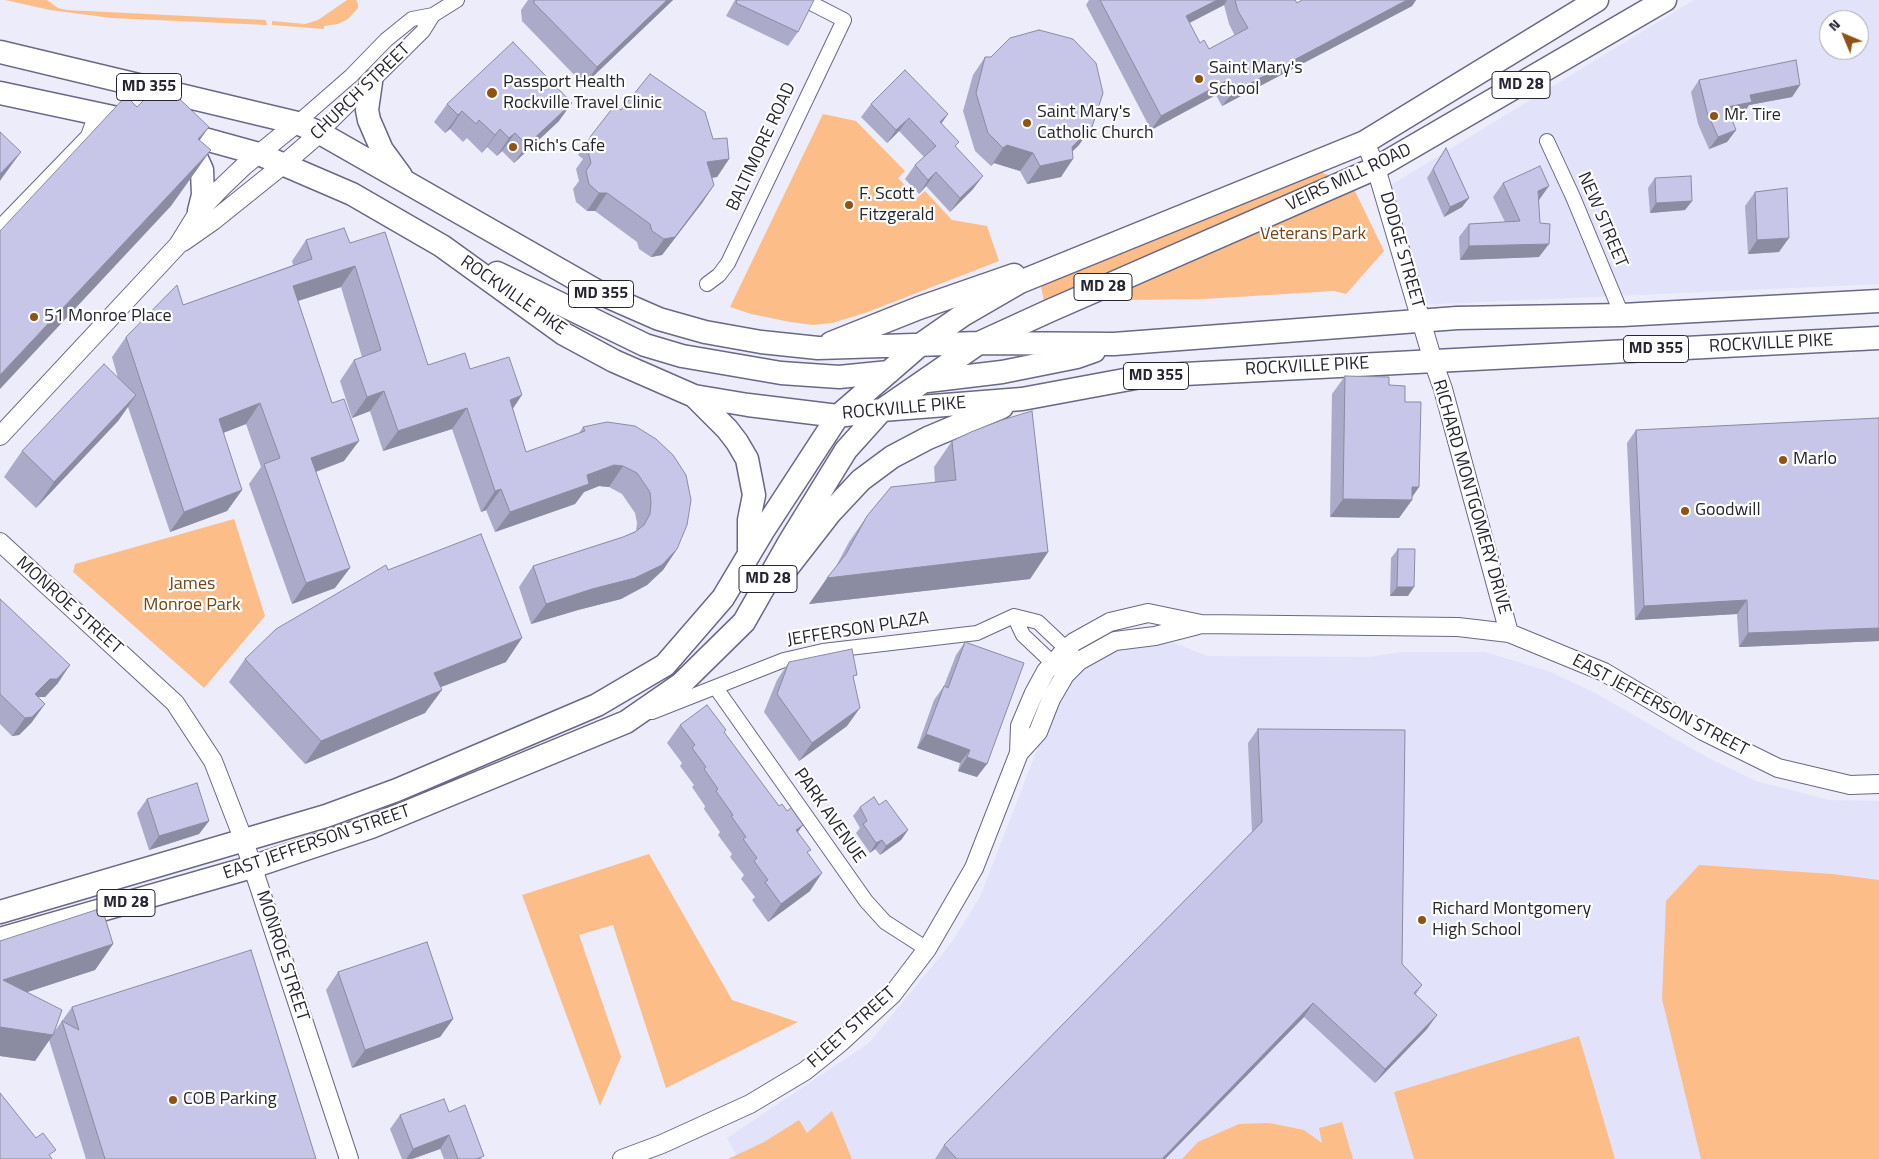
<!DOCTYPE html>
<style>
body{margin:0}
#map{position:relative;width:1879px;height:1159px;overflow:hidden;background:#ececfa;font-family:"Titillium Web",sans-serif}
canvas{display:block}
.north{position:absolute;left:1819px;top:10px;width:50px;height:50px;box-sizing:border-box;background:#fff;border:1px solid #a8a8ad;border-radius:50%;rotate:315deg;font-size:14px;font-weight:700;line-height:20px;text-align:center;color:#262532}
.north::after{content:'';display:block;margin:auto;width:18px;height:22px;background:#8f5313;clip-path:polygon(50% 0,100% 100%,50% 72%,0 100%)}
</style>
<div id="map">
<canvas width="1879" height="1159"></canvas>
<div class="north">N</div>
</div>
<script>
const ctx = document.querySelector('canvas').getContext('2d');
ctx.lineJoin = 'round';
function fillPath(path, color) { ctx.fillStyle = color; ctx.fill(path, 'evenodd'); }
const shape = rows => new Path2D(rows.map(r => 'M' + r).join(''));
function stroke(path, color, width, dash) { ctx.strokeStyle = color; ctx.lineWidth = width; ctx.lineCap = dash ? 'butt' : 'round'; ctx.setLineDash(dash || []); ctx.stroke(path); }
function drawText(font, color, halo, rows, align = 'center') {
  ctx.font = font + ' "Titillium Web",sans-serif'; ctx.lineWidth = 4.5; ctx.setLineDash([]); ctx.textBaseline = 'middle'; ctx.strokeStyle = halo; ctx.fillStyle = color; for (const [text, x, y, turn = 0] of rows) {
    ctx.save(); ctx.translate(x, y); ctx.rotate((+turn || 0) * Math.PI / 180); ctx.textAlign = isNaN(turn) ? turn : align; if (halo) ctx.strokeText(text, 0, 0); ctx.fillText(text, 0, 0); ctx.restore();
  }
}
const built = shape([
 [1694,0,1879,0,1879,284,1416,305,1383,190],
 [1829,20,1859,20,1859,50,1829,50],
 [1174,643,1208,656,1369,657,1401,652,1485,652,1551,672,1599,695,1708,758,1756,781,1829,800,1879,801,1879,1159,738,1159,727,1138,869,1043,952,942,980,897,1056,701,1075,675,1112,651,1155,644]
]);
const green = shape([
 [5,0,47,0,58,8,67,10,266,20,267,25,111,18,50,10],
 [347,0,356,0,358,4,358,8,348,19,338,24,324,26,324,29,272,25,272,21,305,24,318,20],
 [823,114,856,121,905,171,898,178,917,198,925,191,952,220,987,226,999,261,865,313,832,323,813,325,790,322,751,314,730,307],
 [1320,172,1355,184,1353,187,1384,251,1346,294,1334,291,1204,299,1044,301,1040,282,1163,230],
 [234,519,265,616,204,688,73,572,75,564],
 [649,854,732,1000,798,1022,666,1088,613,925,579,935,621,1057,600,1106,522,895],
 [1699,865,1832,874,1879,880,1879,1159,1701,1159,1662,999,1666,901],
 [1579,1036,1615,1159,1414,1159,1394,1092],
 [832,1111,852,1159,728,1159,764,1142,799,1120,807,1133],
 [1342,1122,1353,1159,1182,1159,1198,1142,1239,1124,1269,1123,1304,1130,1322,1143,1319,1128]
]);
const minor = shape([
 [297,123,351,76,386,40,412,19,433,15,457,0],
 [320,133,423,31,433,15],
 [1547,141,1573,197,1622,315],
 [0,227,88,136,96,114],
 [707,284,719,275,728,263,844,20,805,0],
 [1014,616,1023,635,1060,670],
 [716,688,866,901,885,922,927,949],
 [652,712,784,660,823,651,977,633,1014,616,1038,622,1073,655]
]);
const tertiary = shape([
 [1365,142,1376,168,1433,361,1443,389,1509,633],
 [183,242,213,221,284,164,320,133],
 [0,436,178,245,199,211,221,188,244,166,297,123],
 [0,542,175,703,213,761,244,841,349,1159],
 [1019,753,1020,726,1034,693,1046,671,1067,648,1074,642,1110,622,1148,613,1201,624,1458,627,1509,633,1604,672,1703,731,1778,768,1850,785,1879,784],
 [622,1159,662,1144,750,1104,805,1071,840,1043,892,995,927,949,974,868,1019,753,1038,732,1051,699,1065,675,1079,661,1115,641,1155,636,1198,625]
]);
const primary = shape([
 [0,52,297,123,320,133,604,295,659,319,705,332,761,342,818,348,979,343,1114,344,1457,318,1622,315,1879,301],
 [371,82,367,110,369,120,382,150,401,176],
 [0,93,136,122],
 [172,130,259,154,352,194,442,246,564,334,614,361,694,396,748,405,838,416,882,410,1022,399,1146,376,1879,338],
 [184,139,197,159,202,170,203,195,199,211],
 [497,273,645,345,682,356,781,373,839,377,889,372],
 [831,343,919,308,1014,275],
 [927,381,1002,372,1077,357,1094,351],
 [694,396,727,429,737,442,747,459,754,495,749,520,749,553],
 [788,567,830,513,861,480,892,457,928,438,1002,407],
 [0,912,326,816,397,790,597,705,665,665,723,598,763,531,838,416,920,345,963,315,1020,282,1365,142,1597,0],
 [0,939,252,867,371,827,626,722,681,684,744,622,790,541,846,450,882,410,979,343,1049,311,1376,168,1665,0]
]);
const wall = shape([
 [528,0,673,0,584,85,522,21,521,10],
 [735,0,813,0,798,32,788,46,726,16],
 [1089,0,1295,0,1297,3,1302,0,1416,0,1412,6,1222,106,1216,95,1151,130,1086,5],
 [1224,5,1229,24,1235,36,1209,49,1200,43,1189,23],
 [985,57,1079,145,1072,151,1061,177,1027,184,1020,171,994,163,991,166,975,151,963,111,973,75],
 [1699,80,1800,85,1792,97,1749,105,1743,114,1730,117,1736,130,1727,142,1709,149,1698,124,1691,92],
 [447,104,559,121,514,163,502,151,497,156,487,147,482,153,467,138,463,142,450,129,445,133,434,122],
 [871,104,948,114,941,124,956,147,973,189,950,212,926,186,919,194,905,179,915,165,924,157,899,131,887,143,861,117],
 [621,110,713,139,729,159,717,177,712,178,714,185,702,203,662,255,651,257,639,249,637,242,595,211,587,211,576,202,573,189,579,181,576,169,583,159,578,155,590,137],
 [1446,148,1469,198,1462,207,1444,217,1427,178],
 [1655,178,1692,201,1685,210,1650,213,1648,188],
 [1503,183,1539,200,1539,257,1460,260,1459,237,1469,224,1505,222,1493,197],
 [1755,192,1779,252,1748,254,1745,206],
 [306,240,350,243,428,365,470,369,513,409,526,452,579,433,583,427,635,426,677,549,663,570,647,585,621,599,578,610,531,624,519,587,533,566,623,537,636,531,637,523,635,513,622,494,609,487,599,486,584,492,575,504,495,532,486,510,481,512,452,429,383,451,370,411,352,418,340,381,354,360,362,357,341,287,298,301,344,461,316,472,335,588,292,604,249,484,261,467,246,424,223,433,242,490,227,511,170,532,128,407,118,421,36,508,4,477,22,451,118,378,112,357,126,337,183,305,293,265,292,261],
 [1345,376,1389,385,1405,402,1419,487,1412,497,1412,500,1399,518,1330,517,1332,394],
 [1879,418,1879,641,1739,647,1737,614,1635,620,1627,443,1636,430],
 [952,441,1048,552,1030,579,809,604,834,570,849,542,867,516,935,482,934,467],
 [1398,549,1408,596,1390,596,1391,558],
 [388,570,506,662,440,687,425,713,305,764,229,682,245,659],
 [0,599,58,683,45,697,38,697,32,722,19,735,12,736,0,724],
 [965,642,977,777,958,771,960,763,917,748,934,700,944,686,956,655],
 [789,662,854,679,847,726,799,761,764,712,777,680],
 [680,725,724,732,798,832,808,854,810,891,768,922,752,900,755,897,741,879,744,875,730,857,732,854,718,835,720,832,704,809,705,806,692,787,694,785,680,766,682,763,667,743],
 [1258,729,1402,964,1422,985,1416,994,1427,1029,1375,1083,1304,1017,1165,1159,935,1159,944,1145,1252,832,1248,743],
 [147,799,209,821,199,834,149,850,137,813],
 [879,805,908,830,901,840,880,855,875,849,870,853,856,833,860,828,853,816,860,807],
 [0,941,113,944,95,970,27,992,54,1032,72,1007,316,1159,86,1159,49,1040,35,1061,0,1056],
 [338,972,453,1019,440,1037,352,1068,326,990],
 [449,1112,482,1159,444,1159,440,1149,412,1159,402,1159,390,1129,400,1115]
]);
const shadedWall = shape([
 [667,0,673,0,584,85,597,67],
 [1217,0,1227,0,1224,5,1176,30,1186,16],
 [1407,0,1416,0,1412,6,1222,106,1232,93],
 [1226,81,1216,95,1151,130,1161,116],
 [1800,85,1792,97,1749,105,1743,114,1718,119,1727,107,1750,95],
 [572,103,559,121,514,163,527,145],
 [462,111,450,129,445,133,458,115],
 [948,114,938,128,940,122],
 [909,118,899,131,887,143,896,130],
 [209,127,170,183,198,139],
 [1092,127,1079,145,1063,161,1073,159,1061,177,1027,184,1040,166,1072,147],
 [500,129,487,147,482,153,495,135],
 [1736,130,1727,142,1709,149,1718,137],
 [515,133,502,151,497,156,509,138],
 [1007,145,1033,153,1020,171,994,163,991,166,1003,148],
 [211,150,171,206,0,389,0,375],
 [21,152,2,178,0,181,0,174],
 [729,159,717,177,695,180,707,162],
 [936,172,926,186,919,194,928,180],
 [983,176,973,189,950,212,960,198],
 [714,185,702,203,662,255,651,257,664,239],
 [1549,186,1539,200,1538,191],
 [599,193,607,193,595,211,587,211],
 [1469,198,1462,207,1444,217,1450,207],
 [1692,201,1685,210,1650,213,1656,203],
 [1789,238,1779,252,1748,254,1757,240],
 [1549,244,1539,257,1460,260,1469,246],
 [355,266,341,287,279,307,293,286],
 [384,391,370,411,352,418,367,397],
 [136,395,118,421,36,508,54,482],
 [522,395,508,416,510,400],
 [260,403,246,424,205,440,219,419],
 [467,408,452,429,383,451,398,431],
 [359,441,344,461,296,479,311,458],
 [614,465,623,466,609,487,599,486,584,492,575,504,495,532,510,512,587,475],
 [1412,487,1419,487,1410,500,1412,500,1399,518,1330,517,1343,499],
 [501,489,486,510,481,512,495,491],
 [242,490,227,511,170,532,184,512],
 [677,549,663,570,647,585,621,599,578,610,531,624,546,604],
 [1048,552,1030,579,809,604,827,578],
 [350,568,335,588,292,604,306,583],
 [1397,587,1414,587,1408,596,1390,596],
 [1747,600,1737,614,1635,620,1644,606],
 [1879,628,1879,641,1739,647,1748,633],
 [522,638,506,662,418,696,434,673],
 [70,665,58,683,45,697,37,697,35,694,50,679],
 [442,690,425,713,305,764,321,741],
 [45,704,32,722,19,735,12,736,25,718],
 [860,708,847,726,799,761,812,743],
 [926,734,970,750,960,763,917,748],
 [967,757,987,764,977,777,958,771],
 [209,821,199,834,149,850,159,836],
 [803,825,790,843,796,830],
 [908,830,901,840,880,855,886,846],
 [882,840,875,849,870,853,876,843],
 [822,873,810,891,768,922,781,904],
 [113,944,95,970,0,1001,3,980],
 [1313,1003,1304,1017,1165,1159,1162,1159],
 [1437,1015,1427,1029,1375,1083,1385,1069],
 [453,1019,440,1037,352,1068,365,1050],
 [0,1027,53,1035,35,1061,0,1056],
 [449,1135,440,1149,412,1159,406,1159,413,1149]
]);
const building = shape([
 [534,0,667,0,597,67,534,3,534,0],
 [737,0,814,0,798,32,736,3,737,0],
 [1100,0,1217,0,1186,16,1200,43,1204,40,1209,49,1248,28,1238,11,1235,0,1295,0,1297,3,1302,0,1407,0,1232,93,1226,81,1161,116,1100,0],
 [1039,30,1073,39,1096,63,1103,93,1092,127,1072,147,1073,159,1040,166,1033,153,1007,145,1003,148,988,133,976,93,985,57,991,57,1010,38,1039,30],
 [513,42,572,103,527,145,515,133,509,138,500,129,495,135,479,120,476,124,462,111,458,115,447,104,513,42],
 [1796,60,1800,85,1750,95,1752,102,1727,107,1736,130,1718,137,1707,112,1699,80,1796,60],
 [905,70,948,114,940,122,959,142,955,146,983,176,960,198,936,172,928,180,915,165,936,146,909,118,896,130,871,104,905,70],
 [650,74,705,112,713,139,727,138,729,159,707,162,714,185,675,237,664,239,652,231,650,224,607,193,599,193,589,184,586,171,591,163,588,151,596,141,590,137,615,105,621,110,650,74],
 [167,87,209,127,198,139,211,150,0,375,0,231,126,96,137,107,156,88,167,87],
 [0,132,21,152,0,174,0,132],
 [1446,148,1469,198,1450,207,1433,169,1446,148],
 [1540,166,1549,186,1538,191,1540,223,1550,224,1549,244,1469,246,1469,224,1520,221,1503,183,1540,166],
 [1691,176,1692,201,1656,203,1655,178,1691,176],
 [1787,188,1789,238,1757,240,1755,192,1787,188],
 [344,228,350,243,385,232,428,365,465,353,470,369,509,357,522,395,510,400,526,452,585,431,583,427,607,422,635,426,656,439,673,455,686,475,691,500,687,525,677,549,662,565,635,578,592,589,546,604,533,566,623,537,635,532,644,525,650,514,651,503,650,492,637,473,623,466,614,465,587,475,589,484,510,512,501,489,495,491,467,408,398,431,384,391,367,397,354,360,381,350,355,266,293,286,332,403,344,399,359,441,311,458,350,568,306,583,264,464,280,458,260,403,219,419,242,490,184,512,126,337,177,285,183,305,312,259,306,240,344,228],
 [104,364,136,395,54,482,22,451,104,364],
 [1345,376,1389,377,1389,385,1405,386,1405,402,1421,402,1419,487,1412,487,1412,500,1343,499,1345,376],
 [1032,411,1048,552,827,578,846,554,867,516,891,487,956,480,952,441,971,432,1002,420,1032,411],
 [1879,418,1879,628,1748,633,1747,600,1644,606,1636,430,1879,418],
 [481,534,522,638,434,673,442,690,321,741,245,659,276,629,386,565,388,570,481,534],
 [1398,549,1415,549,1414,587,1397,587,1398,549],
 [0,599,70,665,57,679,50,679,35,694,45,704,32,717,25,718,0,694,0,599],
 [965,642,1024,663,987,764,967,757,970,750,926,734,944,686,948,688,965,642],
 [852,649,857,675,853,676,860,708,812,743,777,694,789,662,852,649],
 [707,705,726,730,724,732,779,806,782,804,787,811,791,808,803,825,796,830,811,850,807,852,822,873,781,904,765,882,768,880,754,861,757,858,743,839,746,837,731,816,733,815,716,791,718,789,704,769,706,767,692,748,695,745,680,725,707,705],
 [1258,729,1405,730,1402,964,1422,985,1414,993,1437,1015,1385,1069,1313,1003,1162,1159,957,1159,944,1145,1262,822,1258,729],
 [197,783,209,821,159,836,147,799,197,783],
 [874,797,879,805,886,800,908,830,886,846,882,840,876,843,863,824,867,821,860,807,874,797],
 [102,908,113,944,3,980,62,1010,53,1035,0,1027,0,941,102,908],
 [427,942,453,1019,365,1050,338,972,427,942],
 [251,950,316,1159,105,1159,62,1021,79,1030,72,1007,251,950],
 [0,1093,36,1138,43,1133,56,1150,49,1155,52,1159,0,1159,0,1093],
 [444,1099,449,1112,465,1105,484,1156,476,1159,458,1159,449,1135,413,1149,400,1115,444,1099]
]);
const markers = [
 [1199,79,5,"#8f5313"],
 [492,93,6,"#8f5313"],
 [1714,116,5,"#8f5313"],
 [1027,123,5,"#8f5313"],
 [513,147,5,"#8f5313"],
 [849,205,5,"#8f5313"],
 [34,317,5,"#8f5313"],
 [1783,460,5,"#8f5313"],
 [1685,511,5,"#8f5313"],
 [1422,920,5,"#8f5313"],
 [173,1100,5,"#8f5313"]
];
const shields = [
 [1521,85,58],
 [149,87,65],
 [1103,287,58],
 [601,294,65],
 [1656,349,65],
 [1156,376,65],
 [768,579,58],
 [126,903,58]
];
const shieldNames = [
 ["MD 28",1521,85],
 ["MD 355",149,87],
 ["MD 28",1103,287],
 ["MD 355",601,294],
 ["MD 355",1656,349],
 ["MD 355",1156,376],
 ["MD 28",768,579],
 ["MD 28",126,903]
];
const poiNames = [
 ["Saint Mary's",1209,69],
 ["School",1209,90],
 ["Passport Health",503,83],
 ["Rockville Travel Clinic",503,104],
 ["Saint Mary's",1037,113],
 ["Catholic Church",1037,134],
 ["Mr. Tire",1724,116],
 ["Rich's Cafe",523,147],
 ["F. Scott",859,195],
 ["Fitzgerald",859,216],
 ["51 Monroe Place",44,317],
 ["Marlo",1793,460],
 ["Goodwill",1695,511],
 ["Richard Montgomery",1432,910],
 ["High School",1432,931],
 ["COB Parking",183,1100]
];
const streetNames = [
 ["CHURCH STREET",361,92,-44],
 ["BALTIMORE ROAD",762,147,-65],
 ["VEIRS MILL ROAD",1349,178,-25],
 ["NEW STREET",1602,220,67],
 ["DODGE STREET",1401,250,74],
 ["ROCKVILLE PIKE",513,296,35],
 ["ROCKVILLE PIKE",1771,344,-3],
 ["ROCKVILLE PIKE",1307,367,-3],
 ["ROCKVILLE PIKE",904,409,-5],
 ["RICHARD MONTGOMERY DRIVE",1471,497,74],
 ["MONROE STREET",69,606,42],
 ["JEFFERSON PLAZA",858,630,-9],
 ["EAST JEFFERSON STREET",1660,706,28],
 ["PARK AVENUE",829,816,55],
 ["EAST JEFFERSON STREET",317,843,-19],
 ["MONROE STREET",282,956,72],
 ["FLEET STREET",852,1028,-42]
];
const parkNames = [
 ["Veterans Park",1313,235],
 ["James",192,585],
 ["Monroe Park",192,606]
];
fillPath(built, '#e2e2fb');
fillPath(green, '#fdbd88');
stroke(minor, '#696886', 16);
stroke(tertiary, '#696886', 20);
stroke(primary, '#696886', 25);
stroke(minor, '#fff', 14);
stroke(tertiary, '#fff', 18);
stroke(primary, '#fff', 22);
fillPath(wall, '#abaac8');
fillPath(shadedWall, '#8b8ba2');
fillPath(building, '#c7c6e8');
stroke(building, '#8b8ba2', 1);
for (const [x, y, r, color] of markers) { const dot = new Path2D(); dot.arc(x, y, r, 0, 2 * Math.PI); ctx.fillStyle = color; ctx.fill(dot); stroke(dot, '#fff', 2); }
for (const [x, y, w] of shields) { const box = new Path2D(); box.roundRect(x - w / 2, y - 13.5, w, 27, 4); ctx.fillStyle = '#fff'; ctx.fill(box); stroke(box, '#262532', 1); }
drawText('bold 16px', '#262532', null, shieldNames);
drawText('18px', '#262532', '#fff', poiNames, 'left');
drawText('18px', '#262532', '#fff', streetNames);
drawText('18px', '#764513', '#fff', parkNames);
</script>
